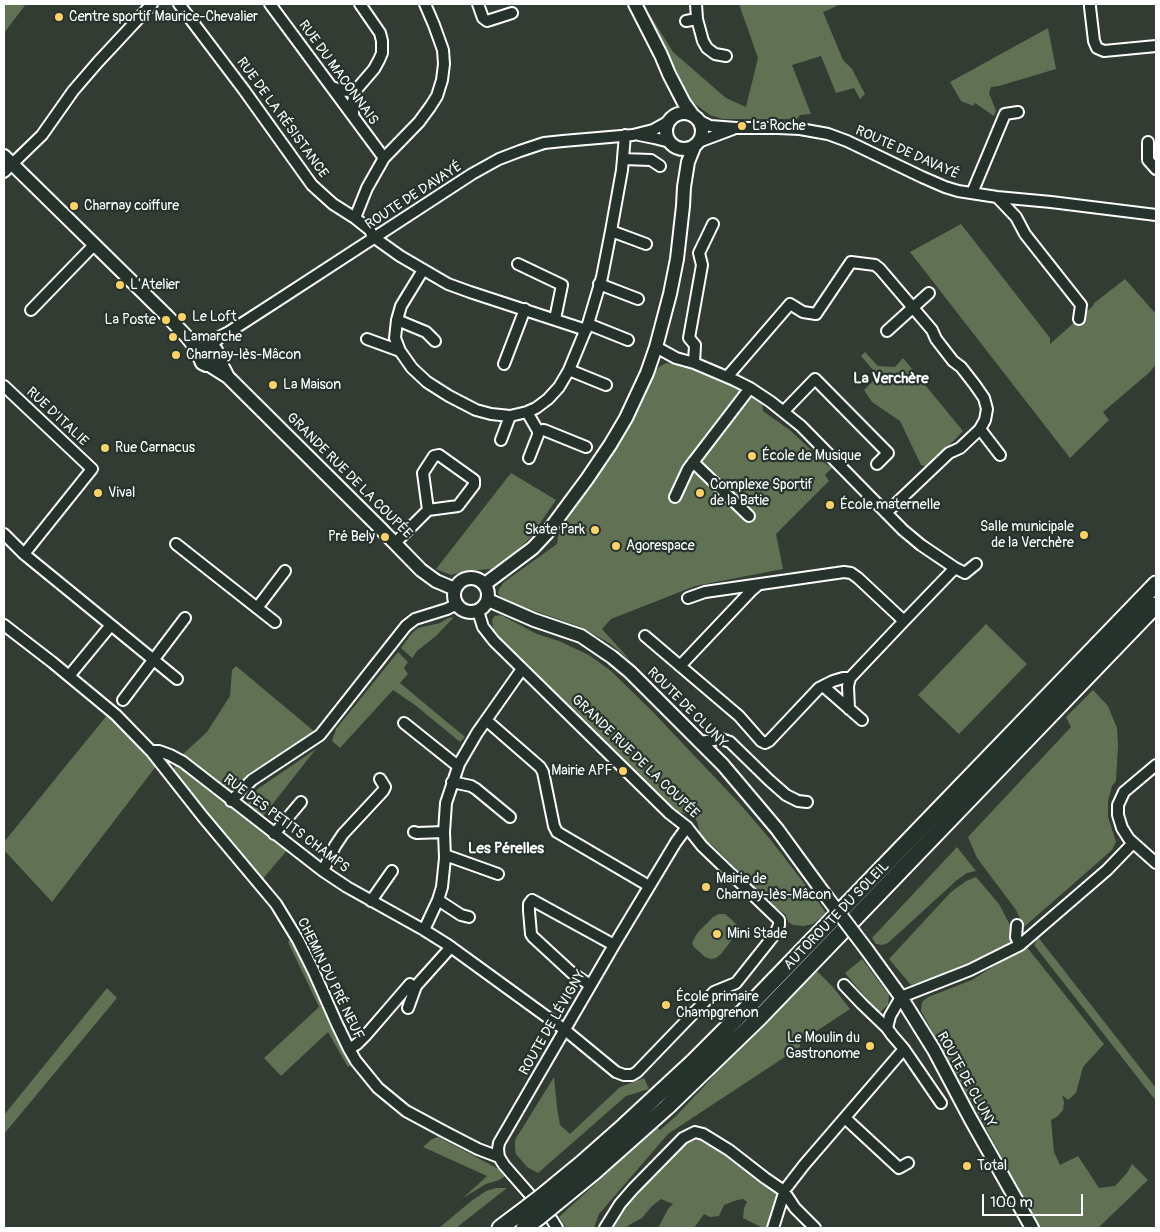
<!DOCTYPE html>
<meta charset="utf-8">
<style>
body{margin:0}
#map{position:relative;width:1160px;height:1232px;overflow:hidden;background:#323c33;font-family:Pangolin,sans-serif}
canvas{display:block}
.frame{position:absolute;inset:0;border:5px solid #fff;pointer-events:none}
.scale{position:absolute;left:982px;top:1194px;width:101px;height:22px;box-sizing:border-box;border:2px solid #fff;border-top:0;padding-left:6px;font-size:15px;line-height:18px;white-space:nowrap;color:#fff;-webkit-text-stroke:4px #26332d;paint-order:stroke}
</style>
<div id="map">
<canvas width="1160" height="1232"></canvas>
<div class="frame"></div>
<div class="scale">100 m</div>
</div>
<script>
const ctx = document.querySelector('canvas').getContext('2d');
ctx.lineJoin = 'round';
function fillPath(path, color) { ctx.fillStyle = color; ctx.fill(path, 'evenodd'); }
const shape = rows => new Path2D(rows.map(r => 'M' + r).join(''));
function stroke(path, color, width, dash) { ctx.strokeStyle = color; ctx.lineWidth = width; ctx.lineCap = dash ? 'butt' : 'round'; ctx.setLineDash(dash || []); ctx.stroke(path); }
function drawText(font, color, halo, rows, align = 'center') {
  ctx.font = font + ' Pangolin,sans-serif'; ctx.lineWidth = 4.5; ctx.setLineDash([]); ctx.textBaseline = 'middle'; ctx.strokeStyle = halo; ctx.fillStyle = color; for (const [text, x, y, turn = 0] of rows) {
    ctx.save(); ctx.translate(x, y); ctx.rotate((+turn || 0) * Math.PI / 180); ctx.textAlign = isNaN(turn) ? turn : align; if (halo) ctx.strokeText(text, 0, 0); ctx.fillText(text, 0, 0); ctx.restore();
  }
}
const green = shape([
 [4,4,26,4,4,33],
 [739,4,841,4,823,12,843,60,852,69,865,94,860,99,854,88,836,93,821,56,792,65,811,114,800,115,797,119,723,119,710,115,695,104,691,99,647,13,650,15,673,52,726,98,746,107,758,58],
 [1048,28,1056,69,999,86,991,87,989,93,996,111,994,116,975,103,973,106,961,101,950,82],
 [961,224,1050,338,1050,344,1094,305,1093,304,1125,279,1156,314,1156,364,1150,372,1103,412,1109,420,1070,458,910,252],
 [865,352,878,366,895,367,903,358,963,431,928,467,921,465,900,421,872,402,864,390,878,376,861,356],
 [666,363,679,364,735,386,751,396,762,403,763,411,791,431,827,465,833,467,825,475,829,481,776,534,783,569,695,586,611,619,602,629,630,660,609,643,581,627,509,602,500,596,498,593,499,589,504,582,557,544,558,537,564,520,575,504,651,376,659,367],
 [511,473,556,500,530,538,515,552,491,569,466,571,451,575,436,569],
 [501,615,537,634,559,641,589,655,611,671,652,711,740,804,770,839,817,900,826,913,813,924,804,926,793,925,788,922,787,918,785,914,775,907,710,843,708,845,700,834,697,821,691,815,678,812,669,805,499,638,493,630,492,619,495,616],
 [454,617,436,636,417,651,412,658,401,648,412,633,418,628,440,623,448,618],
 [986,624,1027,664,959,734,918,695],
 [398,652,408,662,404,668,408,674,400,683,465,737,460,742,415,705,393,690,340,748,332,741,336,729],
 [236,666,315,732,248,774,229,793,181,756,207,732,230,696,232,670],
 [1093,690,1108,706,1117,728,1118,745,1116,781,1112,786,1108,801,1108,817,1116,842,1112,850,1024,927,1016,910,977,858,968,837,1071,727,1066,717],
 [108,714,157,765,52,902,4,850,4,842],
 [316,749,260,820,250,811,248,805,249,797,259,788],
 [177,763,289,848,261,881,171,773],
 [957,847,976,871,967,873,957,880,888,943,882,945,876,944,872,938],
 [976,877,999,904,1010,925,1013,936,1011,945,967,967,911,985,889,959,951,892,966,881],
 [719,914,725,914,731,919,736,924,738,931,734,937,721,954,716,958,711,959,705,957,694,947,692,943,695,937,699,931,713,917],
 [1038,937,1156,1088,1156,1101,1034,945],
 [291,939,351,1064,348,1067,328,1032,281,1076,264,1058,319,1007,288,942],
 [1026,946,1104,1044,1083,1067,1076,1093,1068,1100,1062,1095,1064,1102,1063,1110,1058,1116,1051,1120,1054,1152,1060,1165,1078,1156,1099,1188,1115,1186,1127,1173,1132,1164,1148,1180,1098,1228,1039,1228,992,1139,921,1011,922,1002,928,997,972,980],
 [862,959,889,995,888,1005,879,1013,845,973],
 [817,971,833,987,850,1009,800,1042,800,1047,668,1134,599,1214,594,1228,566,1228,559,1217,657,1127,660,1130,676,1116,709,1081,719,1069],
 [107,988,117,998,4,1134,4,1115],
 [554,1077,557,1107,560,1125,570,1134,620,1087,644,1078,649,1089,626,1096,538,1173,527,1167,516,1154,515,1148,515,1140],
 [438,1137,495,1167,503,1173,504,1177,499,1180,486,1184,463,1198,487,1176,423,1147,432,1139],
 [700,1139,718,1148,779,1195,770,1228,763,1228,743,1218,744,1208,747,1202,743,1199,737,1200,724,1205,719,1216,710,1217,704,1214,694,1228,658,1228,668,1209,673,1204,661,1199,652,1206,642,1218,629,1225,626,1228,611,1228,623,1207,663,1164,670,1160,676,1151,691,1141],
 [496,1188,507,1188,456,1228,439,1228,470,1202,486,1191]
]);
const minor = shape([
 [179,4,244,90,312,185,333,204,355,218,370,230,372,235,379,241,400,256,448,284,470,292,586,330],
 [270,4,384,158],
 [478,4,483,18,487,21,512,13],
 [696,4,697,19,703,41,707,48,715,54,726,56],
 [1090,4,1090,7,1094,41,1097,48,1104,51,1156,46],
 [686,21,697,19],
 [332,87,342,91,356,90],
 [353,115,353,101,356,90,374,69,379,60,382,53,382,41,380,33,360,4],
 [700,121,710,126,736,128,778,128,800,129,828,134,847,141,922,177,945,187,958,191,997,197,1051,202,1156,215],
 [639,135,654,138,670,142],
 [701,141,733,129],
 [1148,142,1148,160,1156,169],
 [623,159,651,160,660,166],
 [4,172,42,135,73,91,98,62,152,4],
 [972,193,1005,114,1018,112],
 [997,197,1016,217,1025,234,1081,305,1079,319],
 [355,218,367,188,384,158,419,122,430,107,437,96,442,80,444,64,443,50,434,25,425,4],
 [611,231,646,244],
 [518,264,562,285,555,319],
 [423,270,401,306,397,320,395,338,400,351,412,368,427,382,449,396,476,410,491,414,510,416,527,412,536,408,548,399,559,387,569,370,588,324,602,277,611,231,622,170,625,135],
 [599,284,638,299],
 [31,310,94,245],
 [397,320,426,332,435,341],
 [588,324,628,340],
 [887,331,929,293],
 [367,339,400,351],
 [210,347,221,336,229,332,280,299,472,174,499,159,520,151,544,143,563,141,633,135,653,130,669,121],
 [656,347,676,358,694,363,734,380,750,388,771,402,801,426,903,530,921,545,955,568,965,573,976,564],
 [694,363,695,345,689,338,702,265,699,253,713,224],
 [504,364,525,309],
 [569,370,606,385],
 [727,377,790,304,803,312,816,314,851,262,875,265,880,269,932,330,936,339,953,361,961,367,975,385,984,398,987,409,985,420,980,429,960,448,949,453,886,513],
 [4,386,92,469,24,554],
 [784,411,815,379,888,453,877,464],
 [527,412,538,431,538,435,529,458],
 [980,429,1000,455],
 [538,431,544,430,586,447],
 [501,440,510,416],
 [693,462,749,516],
 [675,497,688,469,750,388],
 [4,534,24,554,177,679],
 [395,543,428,510,458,506,474,485,474,480,439,455,434,456,423,473,428,510],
 [176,544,275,622],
 [688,598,705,592,844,572,851,573,858,578,904,621,955,568],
 [257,608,285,571],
 [4,625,52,662,116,715,151,751,159,751,170,755,183,762,323,871,347,887,424,930,448,945,565,1030,616,1072,624,1075,632,1075,637,1072,714,992,736,983,775,934,779,925,779,920,702,846,687,827,669,813,494,641,483,627,478,611],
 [645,636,739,716,761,741,765,743,769,741,819,688,833,681,843,678,850,678],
 [680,666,751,591,758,585],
 [69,676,111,625],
 [823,686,862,720],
 [123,700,185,618],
 [849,709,848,686,850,678,904,621],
 [486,720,540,767,543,772,554,826,557,832,649,886],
 [404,723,454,763,459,764],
 [700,742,721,739,730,742,769,780,786,795,798,801,807,802],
 [151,751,203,817,276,904,298,940,313,970,337,1024,349,1049,356,1061,369,1077,378,1088,406,1111,445,1132,478,1149,499,1157],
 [1156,765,1124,792,1118,805,1118,815,1122,828,1129,839,1156,863],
 [452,782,471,786,476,789,510,817],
 [231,801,252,780,320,735,406,626,415,619,447,609,457,604],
 [414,832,417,833,444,832],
 [274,834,301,802],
 [445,855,498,874],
 [323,871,335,846,343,834,383,791,385,787,380,779],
 [438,900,461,915,469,917],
 [371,901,392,871],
 [1017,925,1016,937,1020,945],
 [424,930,438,900,442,887,445,858,444,832,446,803,459,764,477,733,522,669],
 [590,985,572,973,533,937,531,934,529,911,529,904,532,900,614,945],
 [844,985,862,1004,887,1028],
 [408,1008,416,986,451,947],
 [349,1049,357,1044,366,1035,410,984],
 [904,1049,941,1103],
 [845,1118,899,1168,908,1163],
 [787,1187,804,1165,904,1049,892,1035,887,1028,890,1016,901,997,970,970,1020,945,1107,870,1133,843],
 [787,1196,795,1208,815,1228],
 [557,1228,552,1220,504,1165,499,1157,498,1149,499,1143,614,945,676,842,687,827],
 [605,1228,620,1204,633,1189,683,1138,695,1132,703,1134,729,1150,765,1178,781,1189],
 [773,1228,783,1196]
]);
const major = shape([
 [635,4,661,55,669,74,684,103,692,114],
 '666 131a18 18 0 1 1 36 0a18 18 0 1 1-36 0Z',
 [4,156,167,316,187,337,200,354],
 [228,377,218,358,218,355,216,350,210,347,205,347,202,349,199,356,202,363,206,365,209,365,228,377,380,528,421,570,436,581,455,589],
 '454 595a17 17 0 1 1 34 0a17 17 0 1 1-34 0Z',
 [485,584,533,548,547,533,587,479,610,445,626,418,647,373,656,347,670,294,677,259,683,206,684,187,688,162,694,147],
 [488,600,534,620,581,636,612,657,630,672,723,765,777,829,823,892],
 [867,950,901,997,934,1050,970,1118,1032,1228]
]);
const highway = shape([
 [541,1197,581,1164,624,1126,693,1062,751,1004,1156,584],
 [550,1208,594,1172,667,1107,759,1018,1156,605],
 [500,1228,528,1207],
 [524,1228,539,1217]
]);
const majorBridge = shape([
 [823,892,867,950]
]);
const highwayBridge = shape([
 [528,1207,541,1197],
 [539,1217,550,1208]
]);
const markers = [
 [59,17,5,"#ffd166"],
 [742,126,5,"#ffd166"],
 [74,206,5,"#ffd166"],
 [120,285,5,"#ffd166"],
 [182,317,5,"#ffd166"],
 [166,320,5,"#ffd166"],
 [173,337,5,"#ffd166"],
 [176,355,5,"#ffd166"],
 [273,385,5,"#ffd166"],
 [105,448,5,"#ffd166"],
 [752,456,5,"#ffd166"],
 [98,493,5,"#ffd166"],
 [700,493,5,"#ffd166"],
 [830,505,5,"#ffd166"],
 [595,530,5,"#ffd166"],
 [1084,535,5,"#ffd166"],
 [385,537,5,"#ffd166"],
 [616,546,5,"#ffd166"],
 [623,771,5,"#ffd166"],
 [706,887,5,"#ffd166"],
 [717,934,5,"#ffd166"],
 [666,1005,5,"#ffd166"],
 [870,1046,5,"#ffd166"],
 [967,1166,5,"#ffd166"]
];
const poiNames = [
 ["Centre sportif Maurice-Chevalier",69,17],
 ["La Roche",752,126],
 ["Charnay coiffure",84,206],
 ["L'Atelier",130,285],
 ["Le Loft",192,317],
 ["La Poste",156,320,"right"],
 ["Lamarche",183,337],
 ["Charnay-lès-Mâcon",186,355],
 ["La Maison",283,385],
 ["Rue Carnacus",115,448],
 ["École de Musique",762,456],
 ["Complexe Sportif",710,485],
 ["de la Batie",710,501],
 ["Vival",108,493],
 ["École maternelle",840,505],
 ["Salle municipale",1074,527,"right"],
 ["de la Verchère",1074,543,"right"],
 ["Skate Park",585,530,"right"],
 ["Pré Bely",375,537,"right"],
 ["Agorespace",626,546],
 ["Mairie APF",613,771,"right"],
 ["Mairie de",716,879],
 ["Charnay-lès-Mâcon",716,895],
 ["Mini Stade",727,934],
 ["École primaire",676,997],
 ["Champgrenon",676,1013],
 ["Le Moulin du",860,1038,"right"],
 ["Gastronome",860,1054,"right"],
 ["Total",977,1166]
];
const streetNames = [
 ["RUE DU MACONNAIS",338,73,54],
 ["RUE DE LA RÉSISTANCE",282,118,54],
 ["ROUTE DE DAVAYÉ",907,153,24],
 ["ROUTE DE DAVAYÉ",414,196,-33],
 ["RUE D'ITALIE",57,417,43],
 ["GRANDE RUE DE LA COUPÉE",349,476,45],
 ["ROUTE DE CLUNY",687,708,45],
 ["GRANDE RUE DE LA COUPÉE",635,757,44],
 ["RUE DES PETITS CHAMPS",286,824,37],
 ["AUTOROUTE DU SOLEIL",837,916,-46],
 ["CHEMIN DU PRÉ NEUF",330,979,64],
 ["ROUTE DE LÉVIGNY",553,1023,-60],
 ["ROUTE DE CLUNY",966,1080,61]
];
const neighbourhoodNames = [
 ["La Verchère",891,379],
 ["Les Pérelles",506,849]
];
fillPath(green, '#607154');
stroke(minor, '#fff', 14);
stroke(major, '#fff', 16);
stroke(highway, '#fff', 19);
stroke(minor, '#26332d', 10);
stroke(major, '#26332d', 12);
stroke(highway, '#26332d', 15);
stroke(majorBridge, '#fff', 16, []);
stroke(highwayBridge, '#fff', 19, []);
stroke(majorBridge, '#26332d', 12);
stroke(highwayBridge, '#26332d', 15);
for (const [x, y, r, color] of markers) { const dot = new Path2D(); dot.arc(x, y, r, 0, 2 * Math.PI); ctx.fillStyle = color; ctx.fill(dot); stroke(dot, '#26332d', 2); }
drawText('14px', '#fff', '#26332d', poiNames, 'left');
drawText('14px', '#fff', '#26332d', streetNames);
drawText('bold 15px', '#fff', '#26332d', neighbourhoodNames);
</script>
